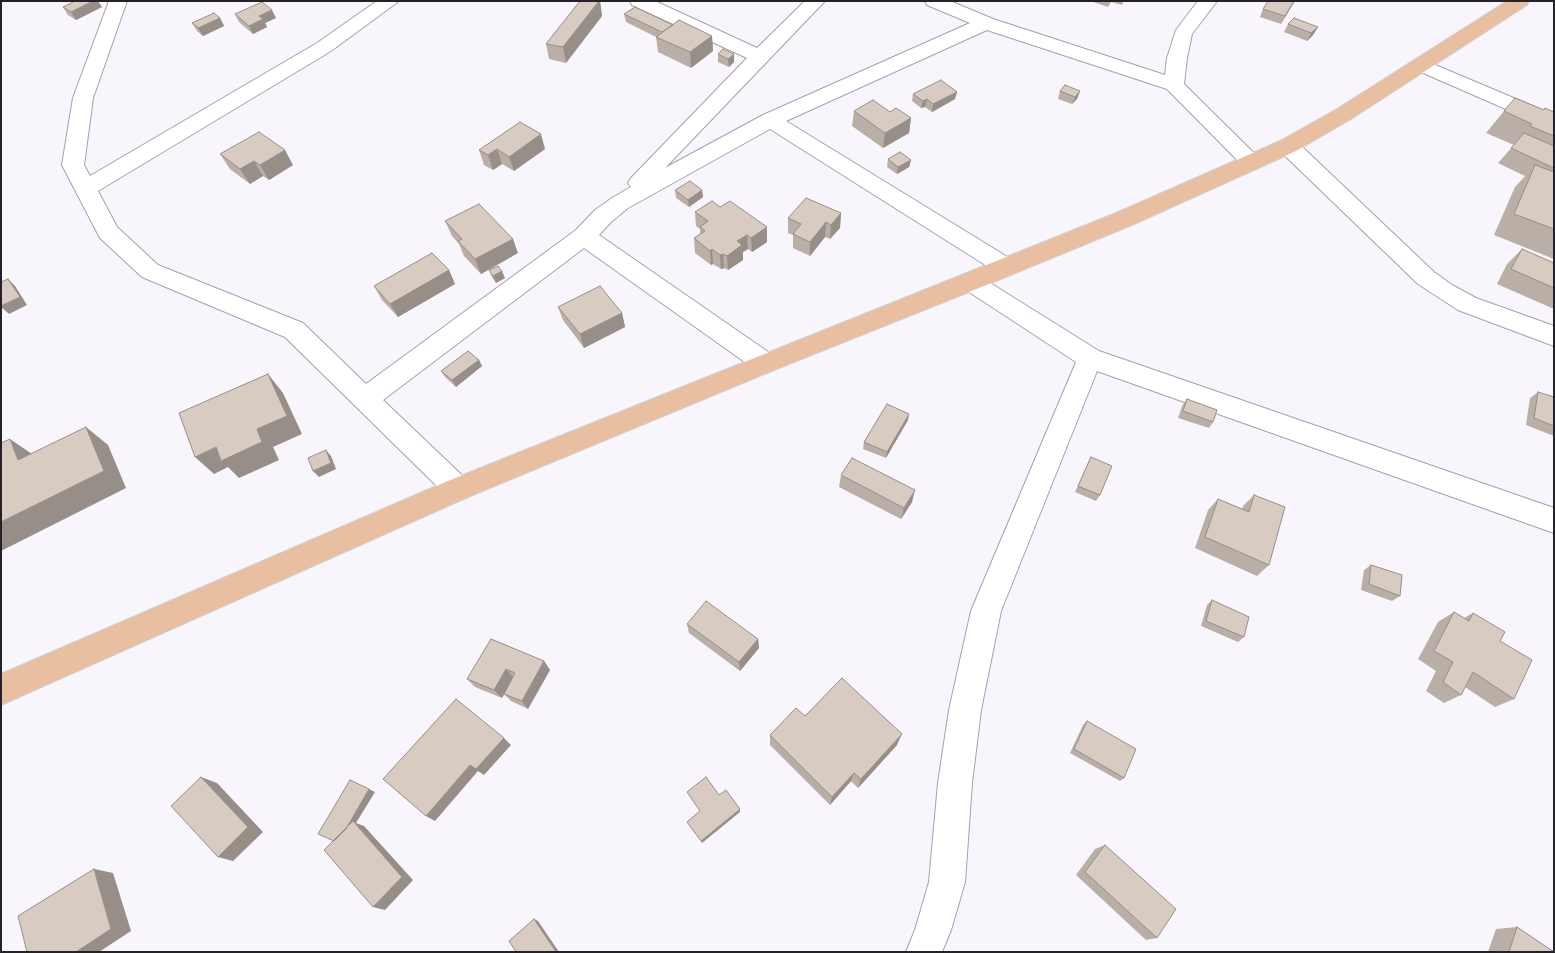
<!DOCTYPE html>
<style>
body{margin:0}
#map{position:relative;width:1555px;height:953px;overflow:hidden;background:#f9f5fd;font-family:"DejaVu Sans",sans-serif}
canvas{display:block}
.frame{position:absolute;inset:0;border:2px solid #242227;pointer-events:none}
</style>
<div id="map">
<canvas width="1555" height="953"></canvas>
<div class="frame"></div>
</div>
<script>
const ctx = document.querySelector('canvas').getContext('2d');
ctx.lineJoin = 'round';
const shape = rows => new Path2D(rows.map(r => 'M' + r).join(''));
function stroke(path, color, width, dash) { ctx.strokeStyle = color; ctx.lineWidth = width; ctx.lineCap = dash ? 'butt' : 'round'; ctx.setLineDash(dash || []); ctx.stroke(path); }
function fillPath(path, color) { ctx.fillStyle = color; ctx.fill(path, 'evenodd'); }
const minor = shape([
 [109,1,127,1,93,98,84,165,90,176,317,43,377,1,399,1,331,51,98,191,117,227,158,265,303,323,366,384,576,230,595,210,612,198,631,187,628,183,631,178,747,58,632,5,630,1,655,1,757,48,805,1,825,1,665,168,763,115,970,23,927,5,925,1,950,1,993,19,1165,75,1167,58,1176,30,1198,1,1217,1,1192,34,1187,58,1184,84,1263,162,1260,167,1252,169,1244,167,1167,89,987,30,786,121,1014,261,1018,267,1014,273,1006,276,998,273,770,129,628,208,611,222,599,235,774,356,778,363,774,370,765,373,756,370,584,248,383,400,468,481,472,489,468,497,458,501,448,497,285,337,142,277,100,238,62,165,73,98,109,1],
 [1421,59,1554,115,1554,130,1414,69,1411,65,1414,61,1421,59],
 [1288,139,1296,141,1434,272,1452,285,1476,298,1554,326,1554,346,1458,310,1418,284,1280,151,1277,146,1280,141,1288,139],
 [971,273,979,276,1099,351,1554,508,1554,533,1097,371,1001,611,981,710,972,783,965,882,951,930,942,952,906,952,915,930,929,882,938,783,949,710,971,611,1076,362,963,288,959,282,963,276,971,273]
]);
const major = shape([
 [1507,1,1529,1,1527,5,1351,119,1296,151,1132,225,979,288,774,370,468,497,1,705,1,674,448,481,1116,213,1280,141,1337,109,1507,1]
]);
const wall = shape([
 [580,1,600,1,602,16,566,63,549,59,546,44],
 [1090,1,1124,1,1122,5,1111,2,1108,7],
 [1293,4,1281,24,1260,17,1263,9],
 [63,7,102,7,76,20,68,15],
 [235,14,276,18,265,23,267,27,253,34,239,22],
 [624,14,673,25,712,36,713,51,691,68,658,52,656,37,626,22],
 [220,18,224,26,203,36,197,31,192,23],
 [1288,24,1318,27,1313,35,1307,41,1284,32],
 [718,54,734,62,729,67,718,62],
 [1060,91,1080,91,1077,99,1072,104,1058,99],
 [957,92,955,99,932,112,925,107,921,108,912,101,913,94],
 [1543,110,1554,112,1554,259,1494,235,1515,187,1525,176,1498,163,1514,145,1486,133,1504,111],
 [854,111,911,118,909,133,883,148,852,126],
 [545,149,514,171,502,164,493,170,484,165,479,150],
 [220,154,293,165,269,180,263,176,250,184,230,169],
 [888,159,911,160,909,167,897,174,887,167],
 [675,190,702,190,703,197,689,207,676,198],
 [720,207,767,227,767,242,752,252,748,249,743,252,743,260,728,270,724,268,721,269,713,264,711,265,695,253,694,238,700,234,700,229,696,226,695,212],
 [841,213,840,228,830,239,825,237,810,256,793,248,793,235,788,233,788,218],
 [445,221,518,253,481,274,464,256,459,244,452,236],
 [1522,249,1554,263,1554,309,1497,284,1507,264],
 [449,270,455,284,398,317,382,300,374,286],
 [489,270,505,278,496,283,492,277],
 [558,307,622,313,625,327,584,348,563,320],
 [479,360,482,366,456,387,445,377,441,371],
 [1538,392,1554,397,1554,436,1526,425,1530,398],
 [1187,399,1213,422,1209,428,1178,418,1182,406],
 [908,420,886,458,863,449,864,442],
 [1091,457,1100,495,1096,501,1075,492,1088,463],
 [841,475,912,502,901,519,839,487],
 [1254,495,1269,565,1257,576,1195,548,1208,510,1218,499,1242,509,1243,506],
 [1371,565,1400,596,1392,601,1361,590,1364,570],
 [1212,600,1244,637,1238,642,1201,626,1207,605],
 [1454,612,1464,618,1473,613,1500,641,1514,699,1495,707,1465,687,1461,695,1444,703,1426,691,1436,671,1418,659,1438,622],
 [687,624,758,639,759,648,740,671,689,633],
 [544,661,550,670,528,709,511,701,504,694,502,698,475,687,467,679],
 [805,716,897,745,858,788,851,781,830,805,770,745,770,735],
 [1087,721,1124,778,1120,781,1070,753,1083,725],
 [1105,845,1157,938,1146,940,1076,875,1095,849],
 [1517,927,1554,952,1488,952,1496,929]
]);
const shadedWall = shape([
 [93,1,98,1,102,7,76,20,71,12],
 [599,1,600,1,602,16,566,63,563,47],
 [1294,1,1295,1,1293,4,1281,24],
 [272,10,276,18,265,23,267,27,253,34,249,26,259,16],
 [220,18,224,26,203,36,198,28],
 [1318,27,1313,35,1307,41,1311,33],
 [712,36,713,51,691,68,690,52],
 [734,54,734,62,729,67,728,59],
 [1080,91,1077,99,1072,104,1075,97],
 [957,92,955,99,932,112,933,104],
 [927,99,925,107,921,108,923,101],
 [911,118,909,133,883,148,885,133],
 [541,134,545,149,514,171,509,157],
 [497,149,502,164,493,170,488,155],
 [285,150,293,165,269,180,260,165],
 [911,160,909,167,897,174,898,167],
 [254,161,263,176,250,184,240,169],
 [702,190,703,197,689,207,688,200],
 [841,213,840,228,830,239,831,225],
 [826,222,825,237,810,256,810,242],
 [767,227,767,242,752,252,751,238],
 [747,235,748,249,743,252,743,260,728,270,727,256,737,241],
 [513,239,518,253,481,274,475,259],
 [712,249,713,264,711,265,710,251],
 [723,254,724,268,721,269,720,255],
 [449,270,455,284,398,317,390,304],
 [502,271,505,278,496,283,493,276],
 [8,279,15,286,27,305,9,314,1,307],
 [622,313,625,327,584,348,580,334],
 [479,360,482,366,456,387,452,380],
 [268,374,283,393,302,434,273,447,279,460,239,478,228,467,214,474,195,457,257,429],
 [909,414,908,420,886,458,887,452],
 [86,427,108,445,126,488,1,551,1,522],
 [10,439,35,456,18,460],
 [326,450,331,456,336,469,319,477,313,471],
 [915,490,912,502,901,519,904,508],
 [758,639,759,648,740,671,739,662],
 [544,661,550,670,528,709,522,701],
 [506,669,513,677,502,698,494,690],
 [902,734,897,745,858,788,861,779],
 [504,738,511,745,484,775,478,771,435,821,426,816,470,765],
 [854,773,851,781,830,805,832,797],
 [201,777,217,783,263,832,233,861,218,857],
 [369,789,375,792,356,823,364,826,413,880,385,910,373,907,337,842],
 [740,809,740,812,702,843,701,841],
 [94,869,113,873,131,931,99,952,76,952],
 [534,919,538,921,559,952,556,952]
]);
const building = shape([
 [75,1,93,1,71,12,63,7,75,1],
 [580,1,599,1,563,47,546,44,580,1],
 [1268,1,1294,1,1285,16,1263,9,1268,1],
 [262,2,272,10,259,16,263,19,249,26,235,14,262,2],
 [635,7,673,25,662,32,624,14,635,7],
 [214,13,220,18,198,28,192,23,214,13],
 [1294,18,1318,27,1311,33,1288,24,1294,18],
 [679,20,712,36,690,52,656,37,679,20],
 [723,49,734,54,728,59,718,54,723,49],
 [941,80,957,92,933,104,927,99,923,101,913,94,941,80],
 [1065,85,1080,91,1075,97,1060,91,1065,85],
 [1515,98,1544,110,1545,108,1554,112,1554,136,1530,126,1532,124,1504,111,1515,98],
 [873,100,890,112,896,108,911,118,885,133,854,111,873,100],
 [520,122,541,134,509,157,497,149,488,155,479,150,520,122],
 [259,132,285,150,260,165,254,161,240,169,220,154,259,132],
 [1524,133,1554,146,1554,168,1511,148,1524,133],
 [900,152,911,160,898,167,888,159,900,152],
 [1535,165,1554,172,1554,229,1514,214,1535,165],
 [690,181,702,190,688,200,675,190,690,181],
 [806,198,841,213,831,225,826,222,810,242,793,234,801,224,788,218,806,198],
 [712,201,720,207,730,201,767,227,751,238,747,235,737,241,742,245,727,256,723,254,720,255,712,249,710,251,694,238,705,231,700,227,708,221,695,212,712,201],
 [479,204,513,239,475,259,458,241,462,239,445,221,479,204],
 [1522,249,1554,263,1554,288,1511,269,1522,249],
 [432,253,449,270,390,304,374,286,432,253],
 [498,266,502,271,493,276,489,270,498,266],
 [8,279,20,297,1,306,1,282,8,279],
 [600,286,622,313,580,334,558,307,600,286],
 [468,351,479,360,452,380,441,371,468,351],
 [268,374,287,416,257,429,262,442,221,461,216,447,195,457,179,413,268,374],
 [1538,392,1554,397,1554,426,1534,418,1538,392],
 [1187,399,1217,410,1213,422,1183,411,1187,399],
 [887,404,909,414,887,452,864,442,887,404],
 [86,427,104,471,1,522,1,443,10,439,18,460,86,427],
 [326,450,331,463,313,471,308,458,326,450],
 [1091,457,1112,466,1100,495,1078,486,1091,457],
 [852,458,915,490,904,508,841,475,852,458],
 [1254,495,1285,507,1269,565,1205,537,1218,499,1249,512,1254,495],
 [1371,565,1402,575,1400,596,1369,584,1371,565],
 [1212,600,1249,617,1244,637,1206,621,1212,600],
 [706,601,758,639,739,662,687,624,706,601],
 [1454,612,1469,621,1473,613,1505,632,1500,641,1532,660,1514,699,1473,672,1461,695,1443,682,1453,662,1434,651,1454,612],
 [491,639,544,661,522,701,504,694,515,673,506,669,494,690,467,679,491,639],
 [842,678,902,734,861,779,854,773,832,797,770,735,796,708,805,716,842,678],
 [456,699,504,738,476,769,470,765,426,816,383,779,456,699],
 [1087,721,1136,749,1124,778,1074,749,1087,721],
 [201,777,248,827,218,857,171,806,201,777],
 [706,777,719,795,726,790,740,809,701,841,687,822,700,811,687,792,706,777],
 [350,780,369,789,346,829,334,841,318,834,350,780],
 [353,821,402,877,373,907,324,850,353,821],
 [1105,845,1176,909,1157,938,1085,872,1105,845],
 [94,869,111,929,76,952,27,952,18,916,94,869],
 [534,919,556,952,516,952,509,941,534,919],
 [1517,927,1554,952,1509,952,1517,927]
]);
stroke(minor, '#a6a0ac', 2);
stroke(major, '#d3d3d4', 2);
fillPath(minor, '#fff');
fillPath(major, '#e9bfa1');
fillPath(wall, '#baafa7');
fillPath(shadedWall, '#978e88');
fillPath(building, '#d8cbc2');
stroke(building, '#978e88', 1);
</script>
